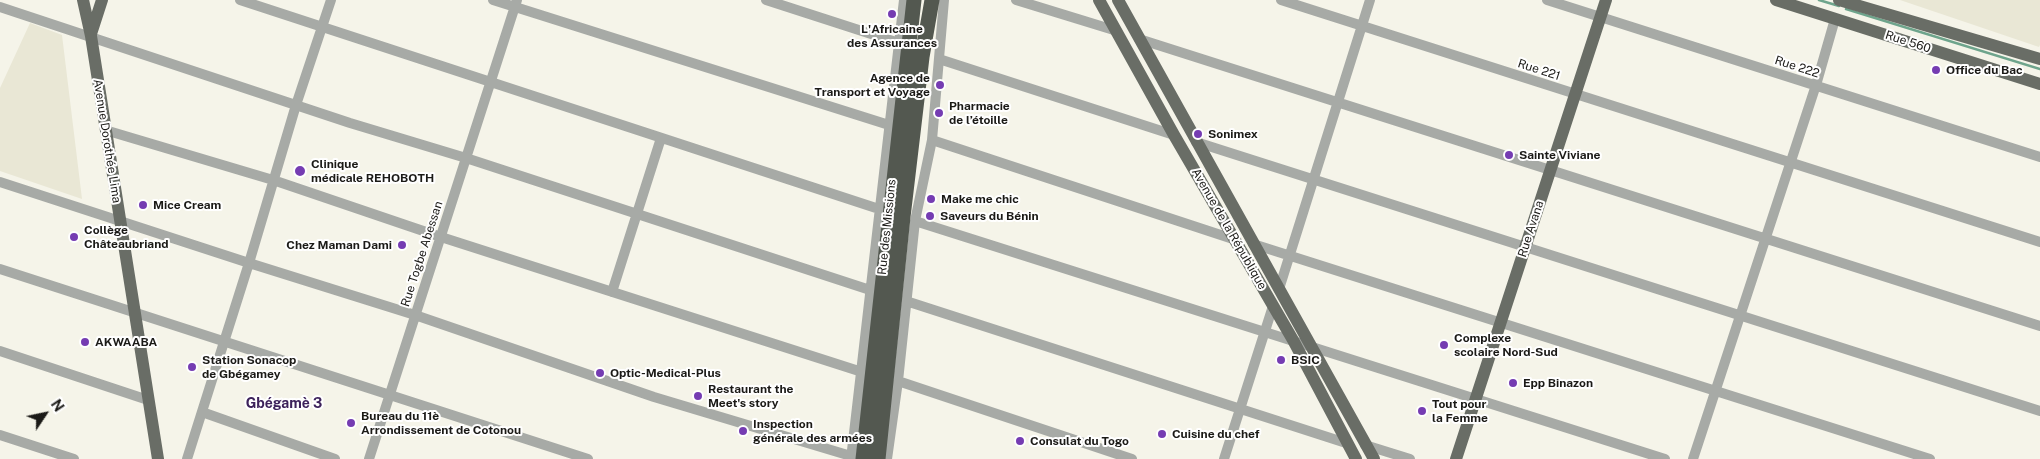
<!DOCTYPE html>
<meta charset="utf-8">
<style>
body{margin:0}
#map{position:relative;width:2040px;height:459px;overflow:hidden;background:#f5f4e9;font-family:"Public Sans",sans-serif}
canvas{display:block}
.north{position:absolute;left:20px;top:389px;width:50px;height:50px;-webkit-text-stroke:4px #fff;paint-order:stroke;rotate:56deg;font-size:14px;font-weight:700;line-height:20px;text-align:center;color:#1b1a17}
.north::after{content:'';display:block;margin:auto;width:18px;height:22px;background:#1b1a17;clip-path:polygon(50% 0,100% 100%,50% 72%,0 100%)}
</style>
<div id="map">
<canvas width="2040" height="459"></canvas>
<div class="north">N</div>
</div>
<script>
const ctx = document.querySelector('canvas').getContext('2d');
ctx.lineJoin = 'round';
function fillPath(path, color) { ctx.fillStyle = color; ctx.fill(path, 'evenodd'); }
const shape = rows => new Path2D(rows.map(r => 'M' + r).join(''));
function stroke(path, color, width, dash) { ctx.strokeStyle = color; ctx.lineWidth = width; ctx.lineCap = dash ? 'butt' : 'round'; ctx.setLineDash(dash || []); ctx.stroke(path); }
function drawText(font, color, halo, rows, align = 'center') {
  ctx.font = font + ' "Public Sans",sans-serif'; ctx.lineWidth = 4; ctx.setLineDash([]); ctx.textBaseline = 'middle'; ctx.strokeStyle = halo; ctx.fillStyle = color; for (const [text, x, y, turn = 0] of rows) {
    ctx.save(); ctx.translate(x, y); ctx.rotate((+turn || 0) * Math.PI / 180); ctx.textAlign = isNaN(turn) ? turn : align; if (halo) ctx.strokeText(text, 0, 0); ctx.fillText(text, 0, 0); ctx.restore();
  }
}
const built = shape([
 [1900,0,2040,0,2040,45,2039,47],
 [30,23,62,35,82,199,0,171,0,88]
]);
const stream = shape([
 [1819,0,1839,6],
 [1846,9,2040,69]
]);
const minor = shape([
 [240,0,879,209],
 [493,0,889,125],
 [766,0,899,43],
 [1016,0,1117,31],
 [1281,0,2040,242],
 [1547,0,2040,157],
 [0,7,350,123,466,158,870,290],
 [1139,39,2040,326],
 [939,59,1174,135],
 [105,130,273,180,441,237,862,372],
 [932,140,1236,240],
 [1196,142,2040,411],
 [0,182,249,263,415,315,654,397,861,459],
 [915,221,1665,459],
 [1253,244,1930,459],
 [0,269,588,459],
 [1279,289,1370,0],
 [612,292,661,138],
 [906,301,1346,443],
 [0,351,148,400],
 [898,381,1132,459],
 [202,412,335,459],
 [0,435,74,459],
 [1365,445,1410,459],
 [187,459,249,263,296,105,331,0],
 [369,459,517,0],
 [851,459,904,0],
 [887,459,898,381,915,221,932,140,944,0],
 [1224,459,1273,306],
 [1693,459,1816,85,1835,19]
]);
const major = shape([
 [83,0,91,36,158,459],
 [1099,0,1174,135,1293,340,1356,459],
 [1118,0,1374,459],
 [1776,0,2040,84],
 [1839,0,2040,59],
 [91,34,102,0],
 [1456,459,1606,0]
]);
const highway = shape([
 [863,459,914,0],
 [878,459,903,217,922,57,932,0]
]);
const markers = [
 [892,14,5,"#753cb2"],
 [1936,70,5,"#753cb2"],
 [940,85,5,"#753cb2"],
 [939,113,5,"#753cb2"],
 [1198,134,5,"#753cb2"],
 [1509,155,5,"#753cb2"],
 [300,171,6,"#753cb2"],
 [931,199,5,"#753cb2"],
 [143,205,5,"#753cb2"],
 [930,216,5,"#753cb2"],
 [74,237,5,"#753cb2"],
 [402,245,5,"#753cb2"],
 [85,342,5,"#753cb2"],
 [1444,345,5,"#753cb2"],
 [1281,360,5,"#753cb2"],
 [192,367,5,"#753cb2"],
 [600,373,5,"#753cb2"],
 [1513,383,5,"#753cb2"],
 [698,396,5,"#753cb2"],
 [1422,411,5,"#753cb2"],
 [351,423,5,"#753cb2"],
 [743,431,5,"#753cb2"],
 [1162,434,5,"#753cb2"],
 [1020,441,5,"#753cb2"]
];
const poiNames = [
 ["L'Africaine",892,29,"center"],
 ["des Assurances",892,43,"center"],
 ["Office du Bac",1946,70],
 ["Agence de",930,78,"right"],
 ["Transport et Voyage",930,92,"right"],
 ["Pharmacie",949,106],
 ["de l’étoille",949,120],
 ["Sonimex",1208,134],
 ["Sainte Viviane",1519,155],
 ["Clinique",311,164],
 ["médicale REHOBOTH",311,178],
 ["Make me chic",941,199],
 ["Mice Cream",153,205],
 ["Saveurs du Bénin",940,216],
 ["Collège",84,230],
 ["Châteaubriand",84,244],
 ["Chez Maman Dami",392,245,"right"],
 ["Complexe",1454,338],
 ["scolaire Nord-Sud",1454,352],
 ["AKWAABA",95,342],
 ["Station Sonacop",202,360],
 ["de Gbégamey",202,374],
 ["BSIC",1291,360],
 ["Optic-Medical-Plus",610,373],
 ["Epp Binazon",1523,383],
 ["Restaurant the",708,389],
 ["Meet's story",708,403],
 ["Tout pour",1432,404],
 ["la Femme",1432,418],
 ["Bureau du 11è",361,416],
 ["Arrondissement de Cotonou",361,430],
 ["Inspection",753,424],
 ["générale des armées",753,438],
 ["Cuisine du chef",1172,434],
 ["Consulat du Togo",1030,441]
];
const streetNames = [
 ["Rue 560",1908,42,18],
 ["Rue 222",1797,67,18],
 ["Rue 221",1539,70,18],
 ["Avenue Dorothée Lima",107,141,81],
 ["Rue des Missions",887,227,-84],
 ["Avenue de la République",1229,229,60],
 ["Rue Avana",1531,229,-72],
 ["Rue Togbe Abessan",422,254,-72]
];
const neighbourhoodNames = [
 ["Gbégamè 3",284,404]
];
fillPath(built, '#e9e7d5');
stroke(stream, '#6ea48c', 2.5);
stroke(minor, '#a7aaa6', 10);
stroke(major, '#696d66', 12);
stroke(highway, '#535850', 15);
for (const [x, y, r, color] of markers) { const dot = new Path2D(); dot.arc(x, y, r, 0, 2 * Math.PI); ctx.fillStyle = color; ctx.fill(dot); stroke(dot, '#fff', 2); }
drawText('bold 12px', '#1b1a17', '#fff', poiNames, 'left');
drawText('12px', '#1b1a17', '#fff', streetNames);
drawText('bold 14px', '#3d225b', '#fff', neighbourhoodNames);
</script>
